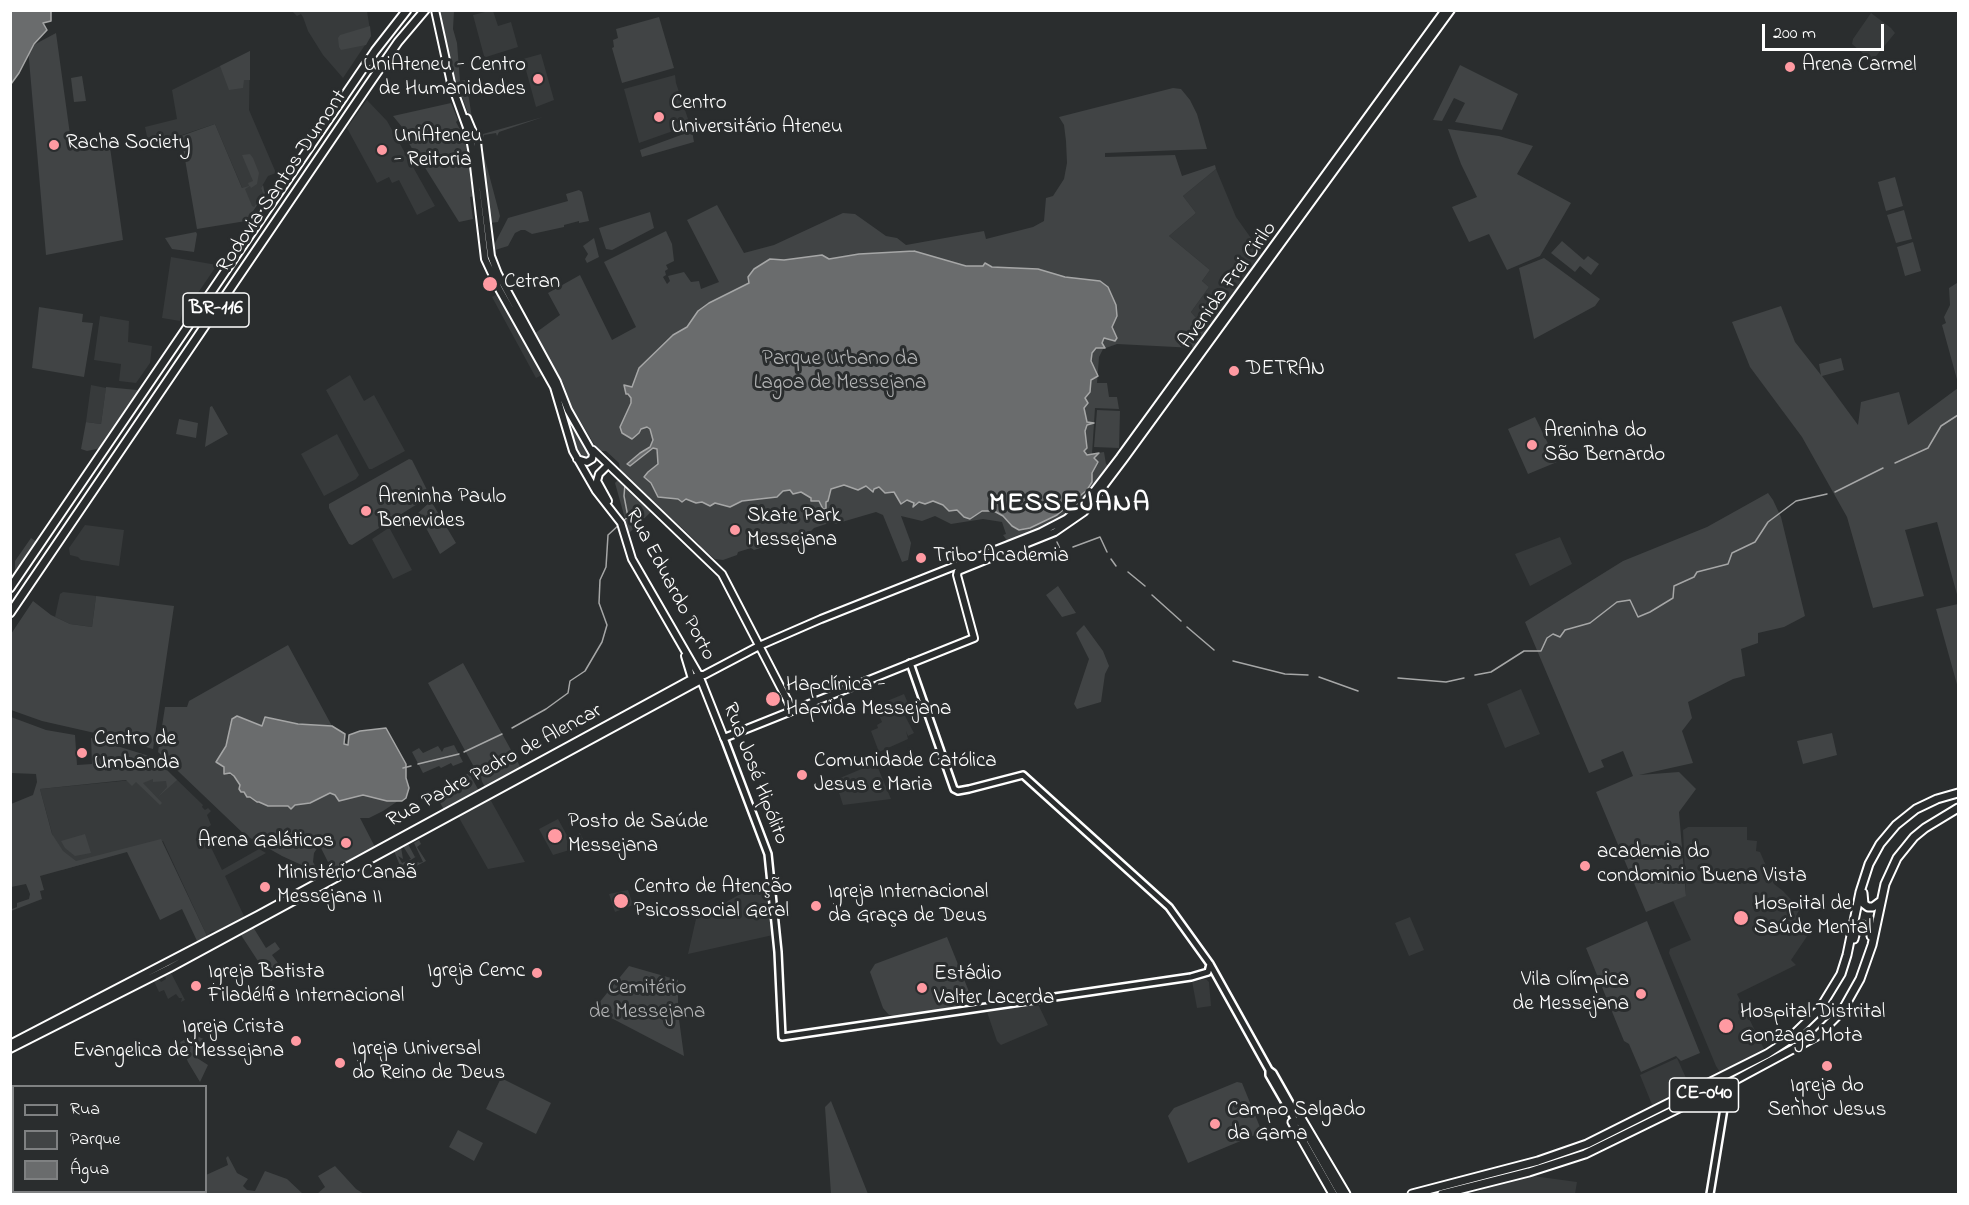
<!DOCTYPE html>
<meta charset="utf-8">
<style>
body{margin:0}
#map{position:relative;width:1969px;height:1205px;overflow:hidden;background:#2a2d2e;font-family:"Indie Flower",sans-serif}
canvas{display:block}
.frame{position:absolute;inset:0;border:12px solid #fff;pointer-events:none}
.legend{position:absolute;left:12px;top:1085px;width:195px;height:108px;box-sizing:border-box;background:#2a2d2e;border:2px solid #7f8182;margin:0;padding:8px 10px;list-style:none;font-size:18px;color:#fff}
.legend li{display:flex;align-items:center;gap:12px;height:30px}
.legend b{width:30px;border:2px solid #7f8182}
.scale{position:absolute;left:1762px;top:24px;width:122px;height:27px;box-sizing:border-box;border:3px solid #fff;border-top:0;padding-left:8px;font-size:18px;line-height:21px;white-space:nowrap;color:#fff;-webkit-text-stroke:4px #2a2d2e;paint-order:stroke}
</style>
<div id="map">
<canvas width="1969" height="1205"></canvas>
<div class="frame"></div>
<ul class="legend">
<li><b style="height:8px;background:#2a2d2e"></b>Rua</li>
<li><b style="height:16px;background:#414445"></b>Parque</li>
<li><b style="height:16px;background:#6a6c6d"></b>Água</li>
</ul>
<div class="scale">200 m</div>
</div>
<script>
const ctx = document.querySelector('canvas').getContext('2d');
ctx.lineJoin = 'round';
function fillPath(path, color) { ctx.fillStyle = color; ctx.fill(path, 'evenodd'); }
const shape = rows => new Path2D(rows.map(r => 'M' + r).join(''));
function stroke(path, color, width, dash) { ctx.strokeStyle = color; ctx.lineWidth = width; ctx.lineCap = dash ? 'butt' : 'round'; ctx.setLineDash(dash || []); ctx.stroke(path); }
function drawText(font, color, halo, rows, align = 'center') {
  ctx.font = font + ' "Indie Flower",sans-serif'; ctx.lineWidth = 6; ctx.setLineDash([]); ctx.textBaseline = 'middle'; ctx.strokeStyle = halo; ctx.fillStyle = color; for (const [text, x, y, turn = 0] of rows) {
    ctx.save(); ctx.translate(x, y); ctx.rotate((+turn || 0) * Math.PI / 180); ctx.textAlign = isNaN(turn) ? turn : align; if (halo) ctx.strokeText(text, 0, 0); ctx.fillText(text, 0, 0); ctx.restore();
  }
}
const built = shape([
 [292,11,367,11,371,36,343,78,323,55,308,31,303,17,301,14,297,16],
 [489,11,493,11,498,26,511,22,518,47,486,57,484,56,473,15],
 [1871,13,1891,28,1895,33,1872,61,1852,44,1853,39],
 [250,51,249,110,276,173,268,176,261,188,263,194,252,211,215,124,149,146,145,127,177,119,172,90],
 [541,54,554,100,536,107,523,59],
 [675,75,676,83,690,125,639,143,624,89],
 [367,100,387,121,435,206,417,215,399,180,392,183,389,177,377,183,347,128],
 [1216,169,1236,217,1263,255,1207,331,1191,312,1209,287,1202,281,1210,270,1169,236,1196,213,1183,196],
 [171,257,217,265,189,306,187,306,187,311,183,311,180,321,162,318],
 [499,293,544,374,536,378,492,297],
 [100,316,129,321,128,342,152,346,150,363,136,383,119,381,121,364,94,360],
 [350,375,364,401,374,395,405,451,372,469,369,469,326,390],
 [91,385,106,388,101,424,86,422],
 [337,434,359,475,356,479,324,496,301,454],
 [85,525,124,530,119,566,81,560,78,557,70,555,69,548],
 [387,529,390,529,412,570,393,579,372,539],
 [1560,537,1572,564,1530,586,1515,554],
 [63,592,96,596,92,627,70,624,55,617,60,594],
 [1521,689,1540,734,1505,748,1487,704],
 [904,694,910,708,904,714,914,733,908,736,906,731,908,739,879,752,871,731,878,728,877,725,882,722,875,706],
 [876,763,891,799,843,805,835,780],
 [173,776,203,805,202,807,205,810,208,808,211,811,207,815,211,825,203,831,222,870,259,849,266,853,225,876,245,918,217,933,214,931,210,932,208,938,163,841,62,870,40,789],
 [490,799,525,862,488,869,458,816],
 [558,819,569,839,580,833,586,845,553,855,539,829],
 [1688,827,1747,827,1747,840,1757,841,1756,851,1760,852,1774,884,1783,891,1800,909,1797,914,1812,929,1791,960,1796,965,1737,994,1764,1049,1720,1072,1716,1066,1669,953,1670,949,1691,940,1673,901,1686,895,1683,830],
 [767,879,773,935,688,954,696,919],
 [628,890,633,905,615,912,609,894],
 [1410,917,1424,950,1409,956,1395,923],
 [170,971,185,1000,181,1002,182,998,179,998,176,994,168,999,164,990,159,992,154,981,158,978,161,982,166,979,164,974],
 [1206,979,1209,982,1211,1006,1197,1008,1192,981],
 [1038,1004,1048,1025,1001,1045,997,1041,987,1012],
 [1677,1058,1691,1089,1653,1107,1640,1075],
 [1533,1176,1577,1182,1575,1194,1473,1194,1483,1189]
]);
const green = shape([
 [440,11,454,11,453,29,457,43,460,81,466,80,472,118,468,113,454,76],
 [659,17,674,68,622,83,612,48,614,47,613,40,618,38,616,29],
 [370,26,371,36,366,45,341,50,339,47,338,38,340,35],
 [56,33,72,149,109,140,123,240,46,255,28,48],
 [250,51,250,80,244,80,243,88,229,90,220,66],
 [1460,65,1518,94,1502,130,1455,122,1465,103,1454,98,1442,121,1433,120],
 [82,76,86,101,74,102,71,78],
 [1173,88,1181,89,1190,100,1197,114,1207,149,1105,153,1105,157,1175,155,1182,176,1215,165,1216,169,1183,196,1196,213,1169,236,1210,270,1202,281,1209,287,1191,312,1207,331,1197,341,1195,348,1117,344,1103,349,1099,357,1097,383,1107,383,1109,397,1117,397,1119,409,1095,408,1092,454,1104,452,1106,464,1109,466,1085,498,1065,516,1008,542,1003,535,1006,534,1002,522,983,519,951,524,935,516,922,521,901,516,911,543,908,560,902,562,883,515,876,512,835,524,832,522,814,528,810,532,754,550,751,548,738,552,737,555,723,560,715,559,700,547,699,544,620,470,619,463,606,451,601,451,594,444,572,407,563,383,534,334,560,315,548,293,580,275,612,340,636,327,604,262,666,231,672,244,674,261,666,265,668,269,665,271,666,275,663,277,667,284,670,281,668,276,684,272,691,282,699,281,701,289,719,282,687,220,717,205,744,253,774,245,843,213,855,214,886,236,897,238,906,245,984,231,986,239,1033,227,1044,221,1046,198,1053,196,1064,179,1067,163,1066,141,1064,125,1059,117],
 [451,103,458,120,456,122,462,133,465,135,467,148,469,149,472,175,470,176,470,180,472,180,474,196,470,197,473,219,459,222,424,166,419,161,401,129,402,127,393,116],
 [543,117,499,132,497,136,496,133,484,135,482,148,500,216,498,222,490,223,480,137,483,134],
 [215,124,242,188,249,186,248,183,253,181,242,155,250,154,253,158,259,173,257,184,251,188,250,186,245,189,252,206,254,207,263,194,261,188,263,185,265,194,246,221,197,229,181,136],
 [1448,129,1499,136,1533,146,1517,174,1571,203,1540,256,1507,270,1489,234,1469,242,1452,207,1477,197,1461,164],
 [692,131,694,142,642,157,640,150],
 [1895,177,1903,206,1886,211,1878,182],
 [579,190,582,192,589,221,579,223,579,221,564,225,564,227,532,234,525,230,521,230,515,233,508,246,495,250,493,247,508,218,568,201,566,194],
 [1904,210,1912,239,1896,243,1887,215],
 [650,212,654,228,612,250,606,249,599,228],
 [196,232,197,234,194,252,172,249,165,238],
 [594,238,599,257,587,263,585,259,588,254,583,246],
 [1562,241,1584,260,1588,256,1599,264,1591,275,1580,266,1575,272,1551,253],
 [1913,242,1921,271,1905,276,1897,247],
 [1544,258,1600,299,1595,306,1534,339,1519,268],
 [1958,280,1958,383,1942,325,1946,323,1944,317,1950,305,1949,288,1957,283],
 [1781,306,1795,342,1821,375,1819,364,1841,358,1844,370,1822,376,1858,425,1861,402,1899,392,1908,425,1958,388,1958,598,1937,522,1905,530,1924,596,1873,608,1847,517,1802,437,1750,367,1732,322],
 [39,307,83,314,82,322,93,323,84,377,32,368],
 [106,387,137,390,139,393,101,448,87,451,81,449,86,422,101,424],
 [562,404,591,455,587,460,580,457,573,446],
 [212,406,228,434,205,447,210,407],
 [1097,410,1120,411,1119,448,1094,447],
 [1535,417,1557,462,1528,474,1508,429],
 [179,419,198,423,196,438,176,434],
 [409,459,412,460,430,496,352,545,349,544,329,508,329,504],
 [619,479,652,511,629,533,615,483],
 [1768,493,1773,500,1781,517,1805,616,1784,627,1758,633,1758,643,1741,649,1745,676,1733,679,1688,702,1692,718,1682,731,1693,763,1639,775,1679,772,1696,789,1679,812,1686,896,1646,912,1596,792,1633,776,1623,751,1601,760,1604,767,1589,773,1525,622,1623,561,1707,527],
 [431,501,456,543,440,554,418,513],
 [31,538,37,542,15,575,15,561],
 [1058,586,1076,613,1062,617,1046,595],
 [96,596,174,606,153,749,108,736,42,721,11,710,11,634,33,601,51,615,70,624,92,627],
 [1958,604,1958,688,1936,609],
 [1084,625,1103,651,1109,666,1105,674,1101,702,1077,709,1074,704,1089,659,1076,633],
 [288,645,332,726,298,724,265,717,263,726,245,719,232,719,226,747,217,762,224,767,224,774,227,773,234,776,240,786,241,792,244,792,268,806,282,807,307,803,331,793,343,799,363,795,398,801,383,811,369,818,360,818,375,847,332,870,320,846,318,847,314,853,313,862,319,873,282,856,245,835,158,752,165,707,187,707,189,701],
 [463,663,521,768,485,787,428,683],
 [11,717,46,730,75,735,77,765,92,764,91,738,146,755,160,763,177,780,158,797,167,787,166,781,153,782,153,779,143,783,162,803,160,805,136,782,132,786,126,780,40,789,52,834,63,851,76,861,161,839,208,938,198,943,182,909,160,920,127,852,40,876,44,890,40,891,42,899,11,911,10,906,12,909,17,907,17,903,29,899,30,894,26,884,11,887,11,890,11,804,33,795,37,782,36,774,11,773],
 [1832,733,1837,755,1803,764,1797,741],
 [454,745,463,762,453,766,451,763,441,768,439,766,423,773,412,752,419,748,423,753,438,746,442,752,444,748],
 [469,773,479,791,444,810,436,795,449,787,446,781,447,779,450,784],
 [85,834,91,853,75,856,65,848,61,841],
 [419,840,421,844,417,847,426,861,403,873,394,851,401,847,403,859,398,856,402,863,411,859,403,846,408,844,415,857,417,856,403,865,405,869,418,862,419,863,423,862,414,843],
 [1647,921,1700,1053,1681,1061,1676,1056,1641,1072,1629,1044,1624,1041,1586,948],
 [253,927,266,948,275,942,280,949,272,955,283,970,271,981,241,935],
 [947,937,974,1004,898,1016,889,1015,883,1008,870,972,875,964],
 [629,966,678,980,678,1012,684,1056,594,1009],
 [194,1035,206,1040,197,1058,208,1065,200,1082,188,1062,180,1042],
 [501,1078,551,1103,536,1134,486,1109],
 [1237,1082,1242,1083,1262,1132,1188,1163,1168,1116,1174,1108],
 [831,1101,868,1194,831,1194,825,1107],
 [458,1130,483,1143,474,1161,449,1147],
 [228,1156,237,1173,248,1179,243,1186,247,1190,255,1191,265,1171,287,1179,303,1194,171,1194,175,1192,206,1192,206,1175,228,1165,226,1158],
 [335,1166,356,1189,364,1194,317,1194,325,1187,318,1176]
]);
const water = shape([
 [11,10,51,11,51,21,43,23,47,30,34,44,19,73,11,84,11,10],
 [914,251,966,266,983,266,985,263,992,267,1038,269,1065,277,1100,281,1108,287,1116,305,1117,316,1112,327,1117,338,1115,341,1104,338,1102,343,1105,348,1096,348,1092,353,1091,361,1098,376,1091,380,1090,392,1085,398,1088,403,1084,408,1087,422,1094,423,1087,425,1085,431,1087,448,1084,451,1087,455,1099,453,1094,458,1098,462,1092,473,1092,482,1087,490,1057,515,1030,528,1019,530,1012,526,1003,516,994,511,982,511,970,519,964,517,957,510,949,511,943,505,933,501,925,504,919,502,913,507,914,503,907,500,901,504,894,492,885,493,879,487,874,489,873,492,866,486,858,490,844,485,831,489,828,501,826,502,826,509,823,509,819,501,811,501,811,498,801,492,793,494,790,490,783,491,777,497,742,501,730,507,715,503,710,506,702,502,696,503,686,499,682,502,678,499,658,497,651,483,644,477,648,472,658,464,657,449,653,448,630,466,627,464,640,453,650,447,653,440,650,429,647,427,641,429,639,433,632,439,622,433,620,427,631,403,631,398,628,394,626,394,624,385,632,387,639,368,673,335,687,327,698,311,709,303,749,283,748,277,754,269,770,259,784,260,822,255,829,259,859,254,914,251],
 [237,716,262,726,265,717,298,724,332,726,345,734,344,744,348,745,349,735,360,731,386,728,406,764,406,778,409,788,406,798,402,801,387,801,363,795,339,801,335,795,330,793,310,803,295,805,291,809,288,806,268,806,259,802,257,802,250,797,247,797,244,792,241,792,239,789,240,785,234,776,230,773,224,774,224,767,216,762,226,746,232,719,237,716]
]);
const stream = shape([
 [1895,463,1928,448,1941,426,1958,415],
 [1835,492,1883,468],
 [623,521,628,517,624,496,625,484],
 [1057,542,1061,551],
 [1073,547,1100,537,1107,552],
 [1111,559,1116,566],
 [1128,572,1145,586],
 [1152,595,1181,621],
 [1187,627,1214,650],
 [1233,661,1285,674,1308,675],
 [1475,675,1491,672,1524,651,1541,651,1547,638,1553,634,1560,637,1565,630,1590,623,1617,602,1630,600,1638,617,1650,612,1673,598,1674,586,1694,577,1697,572,1728,564,1732,553,1755,542,1768,522,1796,501,1827,494],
 [1319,677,1358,691],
 [1398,678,1446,682,1464,678],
 [512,728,546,709,568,693,570,681,585,671,602,642,607,625,599,603,600,580,606,567,608,535,620,524],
 [464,752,502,734],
 [418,764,459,754],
 [403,768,411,766]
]);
const secondary = shape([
 [910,663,954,789,958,791,969,789,1023,775,1169,907,1210,964,1269,1070,1269,1075,1295,1120,1299,1123],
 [724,738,768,854,778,952,782,1037,1191,977,1208,972,1210,964],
 [1269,1070,1273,1073,1295,1112],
 [1298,1120,1340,1194],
 [1710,1194,1728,1084]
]);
const primary = shape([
 [435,10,451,83,469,133,472,149,485,259,499,289,554,387,573,451,596,491,621,523,632,559,699,675,724,738,974,638,957,575,958,571,1055,532,1084,512,1124,459,1451,10],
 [467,118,477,142,491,256,498,274,557,382,568,410,593,454,592,459,587,462,577,459],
 [593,450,722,574,793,711],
 [605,468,599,474,597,481,608,501],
 [685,656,692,679],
 [10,1044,258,915,699,675,704,675,759,646,821,619,1041,532,1066,519,1084,504,1120,457,1445,10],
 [10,1049,170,968,701,680]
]);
const highway = shape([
 [10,588,375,51,407,10],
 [10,613,365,90,398,42,425,10],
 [1863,893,1864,904,1868,907,1873,907,1881,901],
 [1854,939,1856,931,1863,925,1870,928,1871,936],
 [1294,1109,1298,1113,1346,1194],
 [1292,1122,1333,1194],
 [1412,1194,1538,1161,1587,1144,1767,1054,1787,1041,1819,1010,1841,974,1847,955,1860,892,1869,864,1880,844,1896,825,1916,809,1937,799,1958,793],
 [1442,1194,1529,1172,1585,1154,1728,1084,1817,1036,1842,1011,1860,979,1872,945,1885,884,1897,858,1914,837,1925,828,1958,808]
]);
const markers = [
 [1790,67,6,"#ff9aa2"],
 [538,79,6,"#ff9aa2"],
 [659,117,6,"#ff9aa2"],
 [54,145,6,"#ff9aa2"],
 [382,150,6,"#ff9aa2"],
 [490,284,8,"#ff9aa2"],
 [1234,371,6,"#ff9aa2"],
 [1532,445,6,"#ff9aa2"],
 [366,511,6,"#ff9aa2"],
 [735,530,6,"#ff9aa2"],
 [921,558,6,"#ff9aa2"],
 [773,699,8,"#ff9aa2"],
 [82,753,6,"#ff9aa2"],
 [802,775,6,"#ff9aa2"],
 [555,836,8,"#ff9aa2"],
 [346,843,6,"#ff9aa2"],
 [1585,866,6,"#ff9aa2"],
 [265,887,6,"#ff9aa2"],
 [621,901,8,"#ff9aa2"],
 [816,906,6,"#ff9aa2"],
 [1741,918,8,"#ff9aa2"],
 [537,973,6,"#ff9aa2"],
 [196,986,6,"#ff9aa2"],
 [922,988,6,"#ff9aa2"],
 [1641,994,6,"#ff9aa2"],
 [1726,1026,8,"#ff9aa2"],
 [296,1041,6,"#ff9aa2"],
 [340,1063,6,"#ff9aa2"],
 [1827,1066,6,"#ff9aa2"],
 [1215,1124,6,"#ff9aa2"]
];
const shields = [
 [216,310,66],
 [1704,1095,69]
];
const shieldNames = [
 ["BR-116",216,310],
 ["CE-040",1704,1095]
];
const poiNames = [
 ["UniAteneu - Centro",526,67,"right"],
 ["de Humanidades",526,91,"right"],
 ["Arena Carmel",1802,67],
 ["Centro",671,105],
 ["Universitário Ateneu",671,129],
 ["UniAteneu",394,138],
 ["- Reitoria",394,162],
 ["Racha Society",66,145],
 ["Cetran",504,284],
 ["DETRAN",1246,371],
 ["Areninha do",1544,433],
 ["São Bernardo",1544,457],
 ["Areninha Paulo",378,499],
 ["Benevides",378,523],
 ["Skate Park",747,518],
 ["Messejana",747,542],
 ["Tribo Academia",933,558],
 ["Hapclínica -",786,687],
 ["Hapvida Messejana",786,711],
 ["Centro de",94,741],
 ["Umbanda",94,765],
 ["Comunidade Católica",814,763],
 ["Jesus e Maria",814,787],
 ["Posto de Saúde",568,824],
 ["Messejana",568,848],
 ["Arena Galáticos",334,843,"right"],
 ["academia do",1597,854],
 ["condominio Buena Vista",1597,878],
 ["Ministério Canaã",277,875],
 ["Messejana II",277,899],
 ["Centro de Atenção",634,889],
 ["Psicossocial Geral",634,913],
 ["Igreja Internacional",828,894],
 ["da Graça de Deus",828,918],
 ["Hospital de",1754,906],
 ["Saúde Mental",1754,930],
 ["Igreja Cemc",525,973,"right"],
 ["Igreja Batista",208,974],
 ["Filadélfia Internacional",208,998],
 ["Estádio",934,976],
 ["Valter Lacerda",934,1000],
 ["Vila Olímpica",1629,982,"right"],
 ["de Messejana",1629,1006,"right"],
 ["Hospital Distrital",1740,1014],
 ["Gonzaga Mota",1740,1038],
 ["Igreja Crista",284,1029,"right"],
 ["Evangelica de Messejana",284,1053,"right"],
 ["Igreja Universal",352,1051],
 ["do Reino de Deus",352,1075],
 ["Igreja do",1827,1088,"center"],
 ["Senhor Jesus",1827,1112,"center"],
 ["Campo Salgado",1227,1112],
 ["da Gama",1227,1136]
];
const streetNames = [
 ["Rodovia Santos Dumont",283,182,-56],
 ["Avenida Frei Cirilo",1229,286,-54],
 ["Rua Eduardo Porto",669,585,62],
 ["Rua Padre Pedro de Alencar",495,767,-28],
 ["Rua José Hipólito",754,774,69]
];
const parkNames = [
 ["Parque Urbano da",840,361],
 ["Lagoa de Messejana",840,385],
 ["Cemitério",647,990],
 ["de Messejana",647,1014]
];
const districtNames = [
 ["MESSEJANA",1070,506]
];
fillPath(built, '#373a3b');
fillPath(green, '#414445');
fillPath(water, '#6a6c6d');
stroke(water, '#a6a7a7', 1.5);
stroke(stream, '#a6a7a7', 1.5);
stroke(secondary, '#fff', 10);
stroke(primary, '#fff', 10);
stroke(highway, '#fff', 11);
stroke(secondary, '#2a2d2e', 5);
stroke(primary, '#2a2d2e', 6);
stroke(highway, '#2a2d2e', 7);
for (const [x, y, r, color] of markers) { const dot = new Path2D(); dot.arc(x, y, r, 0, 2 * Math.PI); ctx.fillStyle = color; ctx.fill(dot); stroke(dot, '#2a2d2e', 2); }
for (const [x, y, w] of shields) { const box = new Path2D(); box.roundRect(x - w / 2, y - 17, w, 34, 4.5); ctx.fillStyle = '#2a2d2e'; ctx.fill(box); stroke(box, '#fff', 1.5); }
drawText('bold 20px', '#fff', null, shieldNames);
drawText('21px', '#fff', '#2a2d2e', poiNames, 'left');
drawText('21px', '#fff', '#2a2d2e', streetNames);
drawText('21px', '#b3b4b5', '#2a2d2e', parkNames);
ctx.letterSpacing = '1.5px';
drawText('bold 27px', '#fff', '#2a2d2e', districtNames);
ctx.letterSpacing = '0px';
</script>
